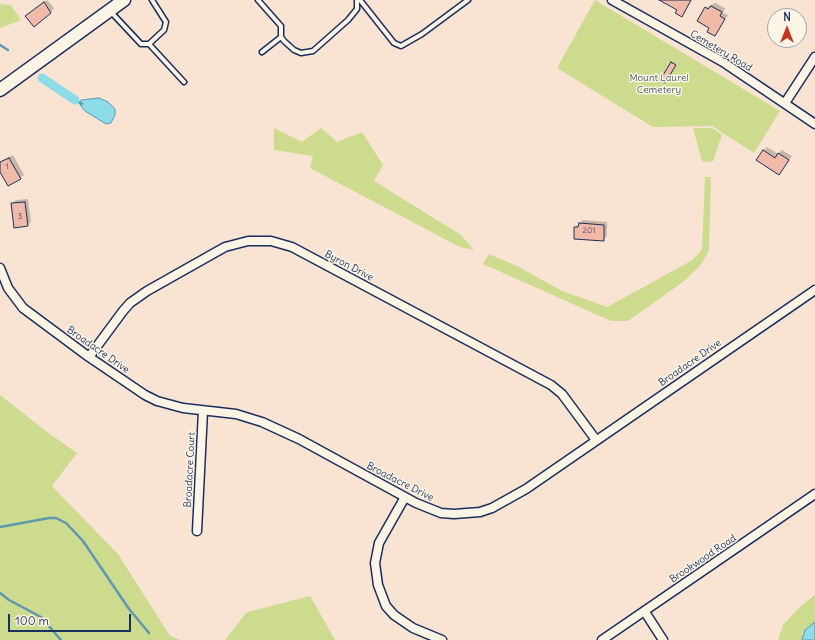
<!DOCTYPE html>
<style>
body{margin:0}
#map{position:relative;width:815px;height:640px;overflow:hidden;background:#f9e3d3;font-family:Delius,sans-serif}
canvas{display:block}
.north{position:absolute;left:767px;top:8px;width:40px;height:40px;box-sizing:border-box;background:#fcf5e5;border:1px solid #a2a6af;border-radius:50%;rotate:0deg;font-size:11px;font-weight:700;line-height:16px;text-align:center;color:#1b2f5e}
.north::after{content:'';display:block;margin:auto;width:14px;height:18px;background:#c8321e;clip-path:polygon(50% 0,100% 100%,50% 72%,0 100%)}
.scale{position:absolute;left:8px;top:614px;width:123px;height:18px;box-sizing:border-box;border:2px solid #1b2f5e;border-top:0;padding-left:5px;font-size:12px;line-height:14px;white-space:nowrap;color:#1b2f5e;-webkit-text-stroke:3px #fcf5e5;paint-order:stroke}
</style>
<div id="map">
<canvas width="815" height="640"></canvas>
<div class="north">N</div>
<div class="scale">100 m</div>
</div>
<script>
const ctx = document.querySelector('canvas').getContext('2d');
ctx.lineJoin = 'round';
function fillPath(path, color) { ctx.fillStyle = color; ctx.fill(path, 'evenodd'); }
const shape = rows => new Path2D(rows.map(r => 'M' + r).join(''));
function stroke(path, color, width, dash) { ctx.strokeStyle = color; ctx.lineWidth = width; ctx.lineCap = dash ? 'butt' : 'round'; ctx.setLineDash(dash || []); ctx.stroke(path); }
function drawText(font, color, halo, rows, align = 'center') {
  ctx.font = font + ' Delius,sans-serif'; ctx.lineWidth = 3; ctx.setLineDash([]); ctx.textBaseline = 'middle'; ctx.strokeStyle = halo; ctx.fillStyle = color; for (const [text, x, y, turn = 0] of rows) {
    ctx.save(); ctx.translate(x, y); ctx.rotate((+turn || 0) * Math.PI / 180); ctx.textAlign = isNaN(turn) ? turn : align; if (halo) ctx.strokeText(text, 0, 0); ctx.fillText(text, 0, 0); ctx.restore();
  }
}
const green = shape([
 [595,0,780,111,754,153,712,126,653,127,557,68],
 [0,4,11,5,21,20,0,28],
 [274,128,302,142,321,128,337,142,362,132,383,165,374,181,461,235,474,250,460,247,310,168,313,156,274,150],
 [693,128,712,128,722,135,713,161,707,162,702,161],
 [705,177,711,177,709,251,700,266,683,282,628,321,611,321,483,264,489,254,519,267,562,291,607,307,691,261,702,250],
 [0,395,47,432,77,453,52,486,118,554,170,636,181,640,0,640],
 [815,595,815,640,778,640,783,625,801,606],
 [310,596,335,640,225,640,247,612]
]);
const water = shape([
 [99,98,108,102,115,109,115,115,111,123,106,124,85,111,80,105,81,100,99,98],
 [815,622,815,640,802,640,805,630,815,622]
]);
const shadow = shape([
 [47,0,54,8,51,12,46,15,30,12],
 [715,3,725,8,723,13,728,15,715,35,711,28,706,8],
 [767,147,778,154,782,150,792,156,779,174,763,151],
 [13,155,24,175,20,178,0,170,0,162],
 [28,199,31,222,27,225,12,204,16,200],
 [583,220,607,222,607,236,603,239,575,228]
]);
const stream = shape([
 [0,45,8,50],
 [75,100,82,104],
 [0,527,49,518,56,518,66,523,83,541,129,609,149,633],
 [0,593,9,600,41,617,61,640]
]);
const canal = shape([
 [42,78,75,100]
]);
const building = shape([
 [659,0,691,0,682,17,675,13,677,10,659,0],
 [44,2,51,13,34,27,25,16,44,2],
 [711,6,722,12,720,16,725,19,715,36,707,32,709,28,697,21,705,7,708,9,711,6],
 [671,62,676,65,665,83,660,80,671,62],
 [763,150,775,158,778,153,789,160,779,175,756,160,763,150],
 [9,158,21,179,8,186,0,172,0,162,9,158],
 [25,202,28,226,14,228,11,203,25,202],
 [579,223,604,225,604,241,574,239,574,227,578,227,579,223]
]);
const lane = shape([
 [258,0,281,26,281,37,284,41,294,50,301,53,313,51,348,20,357,9,357,0],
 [360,0,394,43,401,46,422,34,468,0],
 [111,12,141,44,149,44,164,30,166,22,152,0],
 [149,44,184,82],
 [262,52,281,37]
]);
const street = shape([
 [612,0,723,62,815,124],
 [785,103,815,57],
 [0,268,8,288,23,308,89,357,145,395,157,401,183,408,236,414,262,422,299,439,416,503,441,513,454,514,480,512,492,508,526,489,815,290],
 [89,357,123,311,130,303,147,291,225,247,248,241,271,241,292,247,551,385,562,394,596,440],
 [405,497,379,543,375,563,378,585,386,606,394,615,413,628,442,640],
 [197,531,203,411],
 [645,612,663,640],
 [602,640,815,494]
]);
const primary = shape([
 [0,90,124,0]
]);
const numberNames = [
 ["1",7,167],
 ["3",20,217],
 ["201",589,231]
];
const streetNames = [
 ["Cemetery Road",721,51,31],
 ["Byron Drive",349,266,28],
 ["Broadacre Drive",98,350,35],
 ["Broadacre Drive",690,363,-35],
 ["Broadacre Court",190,470,-87],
 ["Broadacre Drive",400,482,27],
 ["Brookwood Road",703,559,-34]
];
const parkNames = [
 ["Mount Laurel",659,78],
 ["Cemetery",659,90]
];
fillPath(green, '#cddb8f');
fillPath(water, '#8cdce8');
stroke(water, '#5f97b1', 1);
fillPath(shadow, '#0003');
stroke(stream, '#5f97b1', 2.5);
stroke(canal, '#8cdce8', 9);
fillPath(building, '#f1b9a8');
stroke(building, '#1b2f5e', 1);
stroke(lane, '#1b2f5e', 7);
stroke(street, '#1b2f5e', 11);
stroke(primary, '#1b2f5e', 15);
stroke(lane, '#fcf5e5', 4);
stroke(street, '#fcf5e5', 8);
stroke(primary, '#fcf5e5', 12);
drawText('8px', '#505270', null, numberNames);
drawText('10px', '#1b2f5e', '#fcf5e5', streetNames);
drawText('10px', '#485a6a', '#fcf5e5', parkNames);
</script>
